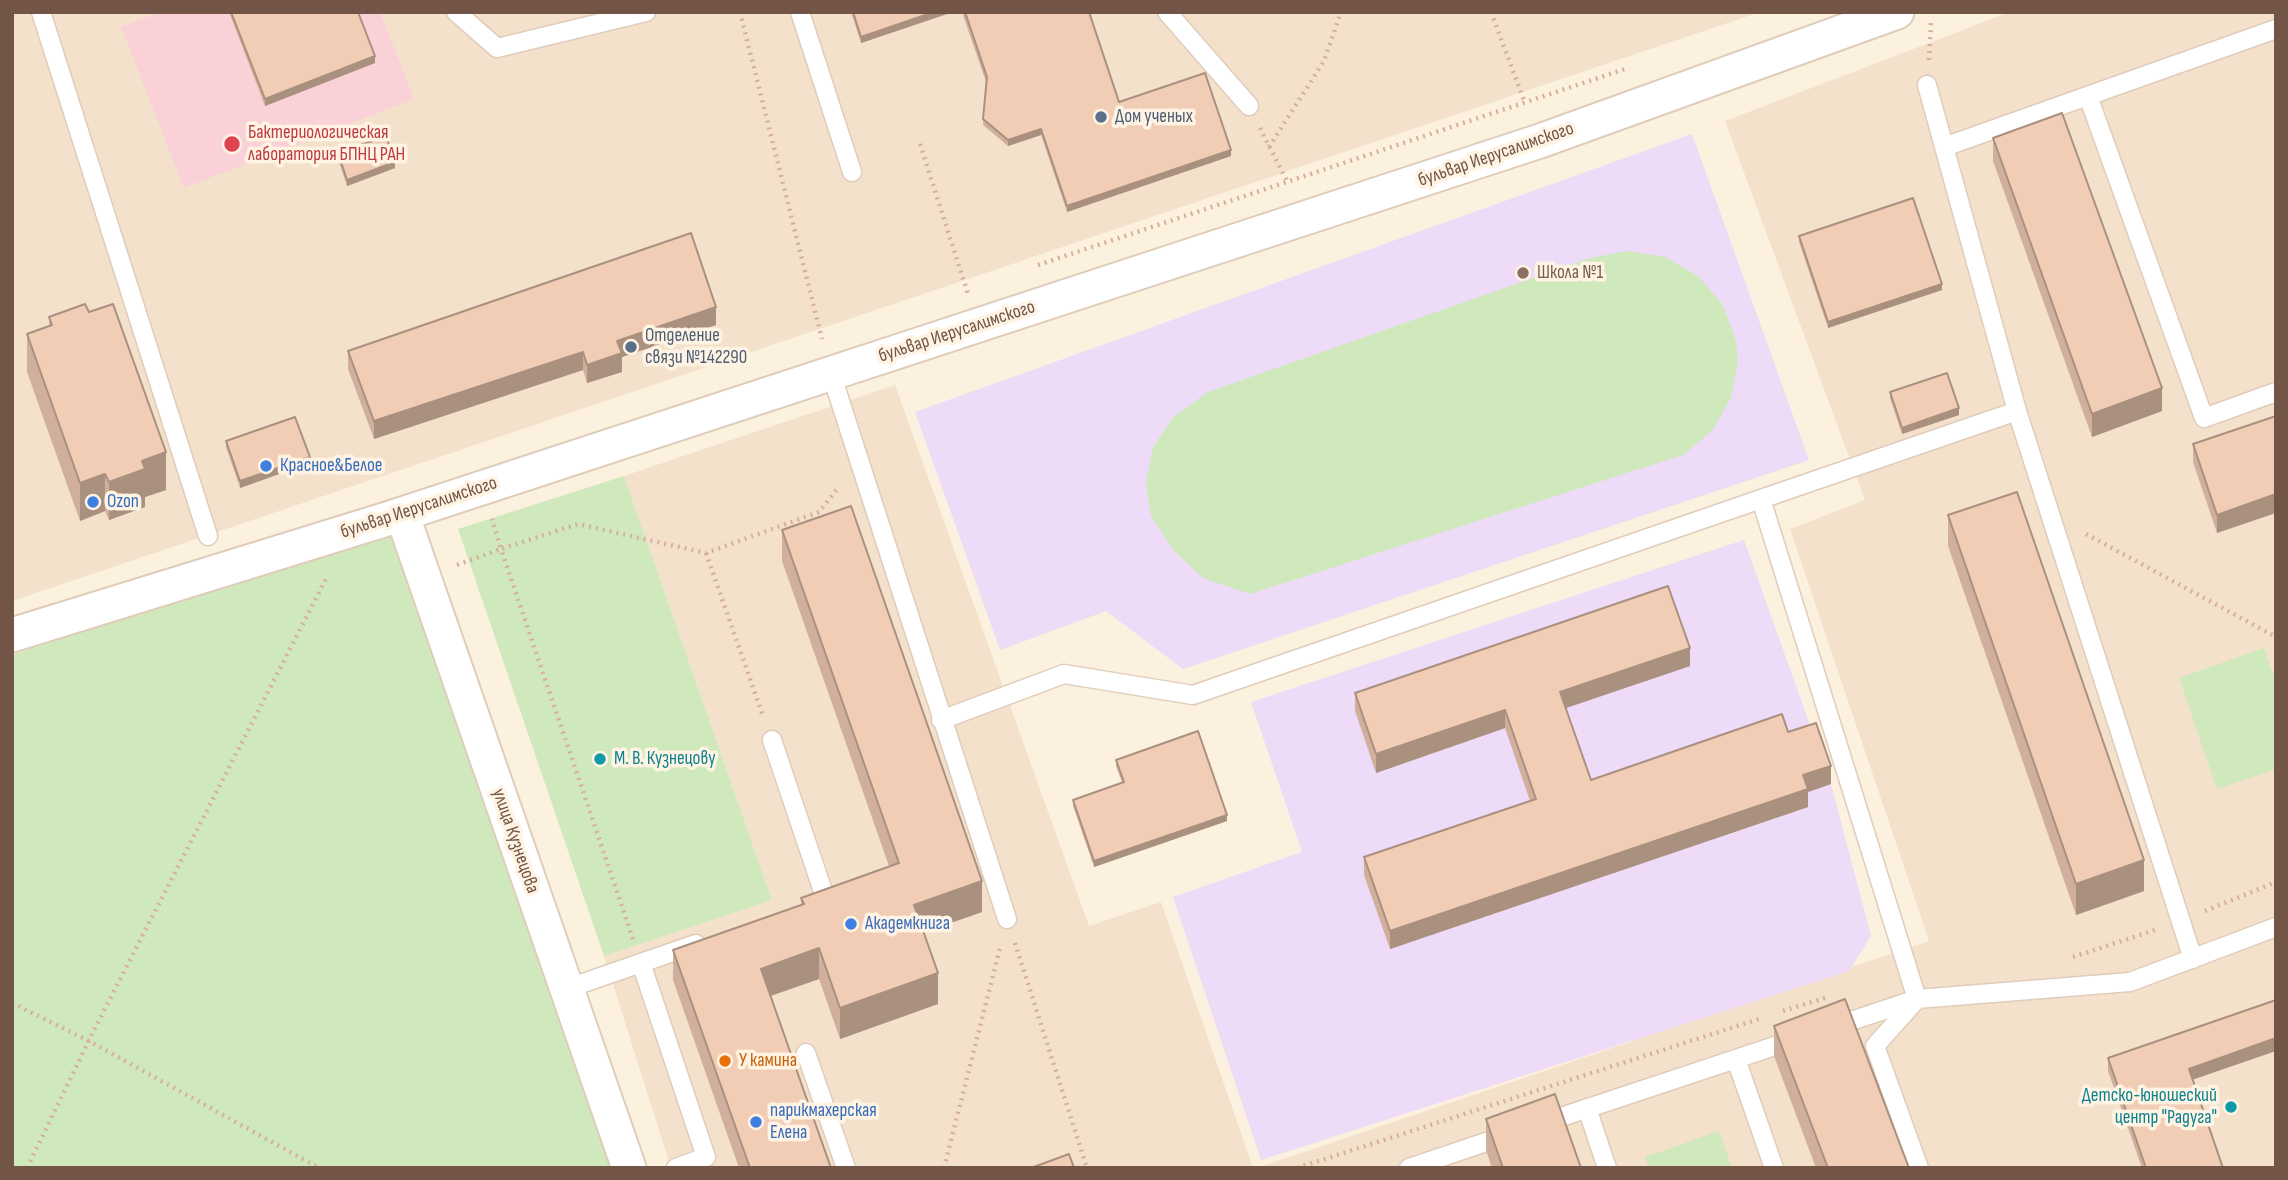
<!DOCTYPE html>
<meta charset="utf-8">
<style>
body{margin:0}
#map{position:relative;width:2288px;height:1180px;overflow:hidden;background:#fcf0de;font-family:"Sofia Sans Condensed",sans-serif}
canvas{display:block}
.frame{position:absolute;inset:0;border:14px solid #725546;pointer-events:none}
</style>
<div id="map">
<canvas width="2288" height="1180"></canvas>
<div class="frame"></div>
</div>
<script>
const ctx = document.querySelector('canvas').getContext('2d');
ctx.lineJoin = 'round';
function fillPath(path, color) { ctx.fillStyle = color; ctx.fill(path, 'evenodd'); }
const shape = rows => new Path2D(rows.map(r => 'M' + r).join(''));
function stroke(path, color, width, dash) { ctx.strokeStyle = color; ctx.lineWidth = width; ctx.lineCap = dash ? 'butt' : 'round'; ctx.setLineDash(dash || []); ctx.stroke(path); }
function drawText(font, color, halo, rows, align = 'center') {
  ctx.font = font + ' "Sofia Sans Condensed",sans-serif'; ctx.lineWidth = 7; ctx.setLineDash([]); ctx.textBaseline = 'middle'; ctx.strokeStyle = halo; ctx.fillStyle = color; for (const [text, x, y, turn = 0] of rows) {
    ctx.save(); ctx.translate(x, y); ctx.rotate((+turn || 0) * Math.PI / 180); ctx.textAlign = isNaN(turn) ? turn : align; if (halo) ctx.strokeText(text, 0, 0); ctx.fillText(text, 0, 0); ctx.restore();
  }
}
const residential = shape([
 [12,12,1760,12,12,601],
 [2010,12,2276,12,2276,1168,1257,1168,1929,941,1790,529,1865,500,1725,121],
 [895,385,1089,926,1161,902,1253,1168,671,1168,604,956,772,900,624,476]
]);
const education = shape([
 [1692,134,1809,460,1183,669,1106,611,1000,650,915,412],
 [1744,540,1831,784,1871,936,1849,971,1261,1160,1173,897,1302,852,1251,702]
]);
const medical = shape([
 [160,12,380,12,414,99,184,188,121,27]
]);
const green = shape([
 [1627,251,1665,257,1698,276,1723,305,1736,341,1738,361,1731,398,1712,431,1683,455,1250,594,1203,578,1174,551,1151,516,1146,483,1153,447,1173,417,1208,392,1590,258],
 [624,476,772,900,604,956,458,529],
 [387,519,629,1168,12,1168,12,655,344,545],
 [2264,648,2276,683,2276,769,2217,789,2179,678],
 [1719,1131,1732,1168,1649,1168,1645,1157]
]);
const path = shape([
 [740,12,822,339],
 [1491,12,1525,103],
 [1929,60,1931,23],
 [1260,128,1288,183],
 [920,144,968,294],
 [1269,147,1324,61,1341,12],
 [1038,265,1628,68],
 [2086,534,2276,637],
 [706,553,763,716],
 [457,565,501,549,492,519],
 [2205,911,2276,882],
 [633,939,501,549,578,524,706,553,819,512,838,488],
 [1015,943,1087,1168],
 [2073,957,2155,930],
 [12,1003,89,1041,319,1168],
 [1783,1011,1825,998],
 [27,1168,92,1034,328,575],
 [944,1168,1001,944],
 [1297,1168,1762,1018]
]);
const lane = shape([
 [41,12,208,536],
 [456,12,497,48,646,12],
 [800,12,852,172],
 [1167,12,1249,106],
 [2088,96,2204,418,2276,392],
 [1944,147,2276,29],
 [831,373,1007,919],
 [2017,411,2193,959],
 [941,720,1064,674,1193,695,1761,499],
 [772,740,826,900,816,904],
 [566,989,641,963],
 [1833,1027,1917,999,2130,982,2276,927],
 [806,1053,846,1168],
 [1736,1059,1774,1168],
 [1587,1108,1607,1168],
 [1540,1124,1796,1039],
 [676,1168,706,1157,641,963,696,944],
 [1409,1168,1507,1135],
 [1919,1168,1875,1046,1917,999,1761,499,2017,411,1927,85]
]);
const street = shape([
 [402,514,629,1168],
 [12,635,387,519,1540,141,1897,12]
]);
const wall = shape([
 [229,12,358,12,375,63,265,106],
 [851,12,953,12,861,43],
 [962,12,1089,12,1119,102,1231,156,1067,212,1041,135,1008,146,983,125,986,82],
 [1993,138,2162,411,2092,437,1993,161],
 [338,153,395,168,347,186,338,159],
 [1799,236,1942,290,1828,328,1799,242],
 [49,317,166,490,145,497,145,507,109,520,105,511,80,521,27,372,27,334,49,326],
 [716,325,622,357,622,372,587,383,583,370,374,439,348,369,348,351],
 [1890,392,1959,415,1902,434,1890,398],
 [2276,416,2217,533,2193,462,2193,444],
 [226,441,310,463,240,488,226,447],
 [1948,515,2144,891,2076,915,1948,546],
 [782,530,982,912,923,932,938,1004,840,1039,819,979,771,996,831,1168,739,1168,673,980,673,950,801,905,801,898,889,866,782,561],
 [1690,666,1566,708,1591,780,1788,732,1831,784,1808,792,1808,807,1390,949,1364,875,1364,857,1530,801,1505,728,1376,773,1355,711,1355,693],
 [1116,760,1227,821,1094,867,1073,806,1073,800,1122,782,1116,766],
 [1774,1026,1909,1168,1816,1168,1774,1056],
 [2108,1058,2192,1080,2223,1168,2142,1168,2108,1071],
 [1486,1119,1581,1168,1492,1168,1486,1150]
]);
const shadedWall = shape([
 [934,12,953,12,861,43,861,37],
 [375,56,375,63,265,106,265,99],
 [1041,129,1041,135,1008,146,1008,140],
 [1231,150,1231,156,1067,212,1067,206],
 [395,162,395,168,347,186,347,180],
 [1942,284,1942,290,1828,328,1828,322],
 [716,307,716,325,622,357,622,372,587,383,587,365,617,341],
 [583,352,583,370,374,439,374,421],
 [2162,388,2162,411,2092,437,2092,414],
 [1959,408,1959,415,1902,434,1902,428],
 [166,452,166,490,145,497,145,507,109,520,109,482,142,461],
 [310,457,310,463,240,488,240,481],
 [105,474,105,511,80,521,80,483],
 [2276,494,2276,513,2217,533,2217,515],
 [1690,648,1690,666,1560,710,1560,692],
 [1505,710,1505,728,1376,773,1376,754],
 [1831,766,1831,784,1808,792,1808,807,1390,949,1390,931,1803,775],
 [1227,815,1227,821,1094,867,1094,861],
 [2144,860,2144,891,2076,915,2076,884],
 [982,881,982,912,914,936,914,905],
 [819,948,819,979,761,999,761,969],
 [938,973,938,1004,840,1039,840,1008],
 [2276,1038,2276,1051,2189,1081,2189,1069]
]);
const building = shape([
 [231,12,358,12,375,56,265,99,231,12],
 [853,12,934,12,861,37,853,12],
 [965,12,1089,12,1119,102,1205,73,1231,150,1067,206,1041,129,1008,140,983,119,987,77,965,12],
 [2062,113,2162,388,2092,414,1993,138,2062,113],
 [386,136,395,162,347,180,338,153,386,136],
 [1913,198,1942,284,1828,322,1799,236,1913,198],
 [691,233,716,307,617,341,622,353,587,365,583,352,374,421,348,351,691,233],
 [85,304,89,312,113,304,166,452,142,461,145,469,109,482,105,474,80,483,27,334,52,325,49,317,85,304],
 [1947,373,1959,408,1902,428,1890,392,1947,373],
 [2276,416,2276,494,2217,515,2193,444,2276,416],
 [295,417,310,457,240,481,226,441,295,417],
 [2017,492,2144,860,2076,884,1948,515,2017,492],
 [851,506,982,881,914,905,938,973,840,1008,819,948,761,969,831,1168,750,1168,673,950,804,904,801,898,899,863,782,530,851,506],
 [1668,586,1690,648,1560,692,1591,780,1782,714,1788,732,1816,723,1831,766,1803,775,1808,789,1390,931,1364,857,1536,799,1505,710,1376,754,1355,693,1668,586],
 [1198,731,1227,815,1094,861,1073,800,1124,782,1116,760,1198,731],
 [1845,999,1909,1168,1828,1168,1774,1026,1845,999],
 [2276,1000,2276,1038,2189,1069,2223,1168,2146,1168,2108,1058,2276,1000],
 [1555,1094,1581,1168,1503,1168,1486,1119,1555,1094],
 [1069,1154,1074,1168,1031,1168,1069,1154]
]);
const markers = [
 [1101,117,7,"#5c6f8a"],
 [232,144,9,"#e0444e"],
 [1523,273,7,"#8d6e63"],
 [631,347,7,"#5c6f8a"],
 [266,466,7,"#3f7fe0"],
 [93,502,7,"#3f7fe0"],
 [600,759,7,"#0f9aa8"],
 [851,924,7,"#3f7fe0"],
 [725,1061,7,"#e8710a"],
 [2231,1107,7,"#0f9aa8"],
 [756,1122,7,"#3f7fe0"]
];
const serviceNames = [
 ["Дом ученых",1115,117],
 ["Отделение",645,336],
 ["связи №142290",645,358]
];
const healthNames = [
 ["Бактериологическая",248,133],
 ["лаборатория БПНЦ РАН",248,155]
];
const streetNames = [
 ["бульвар Иерусалимского",1496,155,-19],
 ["бульвар Иерусалимского",957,332,-18],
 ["бульвар Иерусалимского",419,508,-18],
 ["улица Кузнецова",515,841,71]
];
const educationNames = [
 ["Школа №1",1537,273]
];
const shopNames = [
 ["Красное&Белое",280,466],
 ["Ozon",107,502],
 ["Академкнига",865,924],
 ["парикмахерская",770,1111],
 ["Елена",770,1133]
];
const cultureNames = [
 ["М. В. Кузнецову",614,759],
 ["Детско-юношеский",2217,1096,"right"],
 ["центр \"Радуга\"",2217,1118,"right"]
];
const foodNames = [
 ["У камина",739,1061]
];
fillPath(residential, '#f4e1cc');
fillPath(education, '#eddbf8');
fillPath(medical, '#fad1d6');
fillPath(green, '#cfe9bd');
stroke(lane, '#e0ccba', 21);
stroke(street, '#e0ccba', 37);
stroke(path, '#d6b099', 4.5, [2, 5]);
stroke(lane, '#fff', 18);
stroke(street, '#fff', 33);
fillPath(wall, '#d0b09c');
fillPath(shadedWall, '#a9907f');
fillPath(building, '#f2cdb5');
stroke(building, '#a9907f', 2);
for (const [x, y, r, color] of markers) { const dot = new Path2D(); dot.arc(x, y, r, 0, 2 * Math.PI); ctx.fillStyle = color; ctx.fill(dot); stroke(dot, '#fff4e4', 2.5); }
drawText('19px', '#4e5e75', '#fff4e4', serviceNames, 'left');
drawText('19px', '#be3a42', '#fff4e4', healthNames, 'left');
drawText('19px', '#725546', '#fff4e4', streetNames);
drawText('19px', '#785e54', '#fff4e4', educationNames, 'left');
drawText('19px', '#366cbe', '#fff4e4', shopNames, 'left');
drawText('19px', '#0d838f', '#fff4e4', cultureNames, 'left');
drawText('19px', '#c56008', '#fff4e4', foodNames, 'left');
</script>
